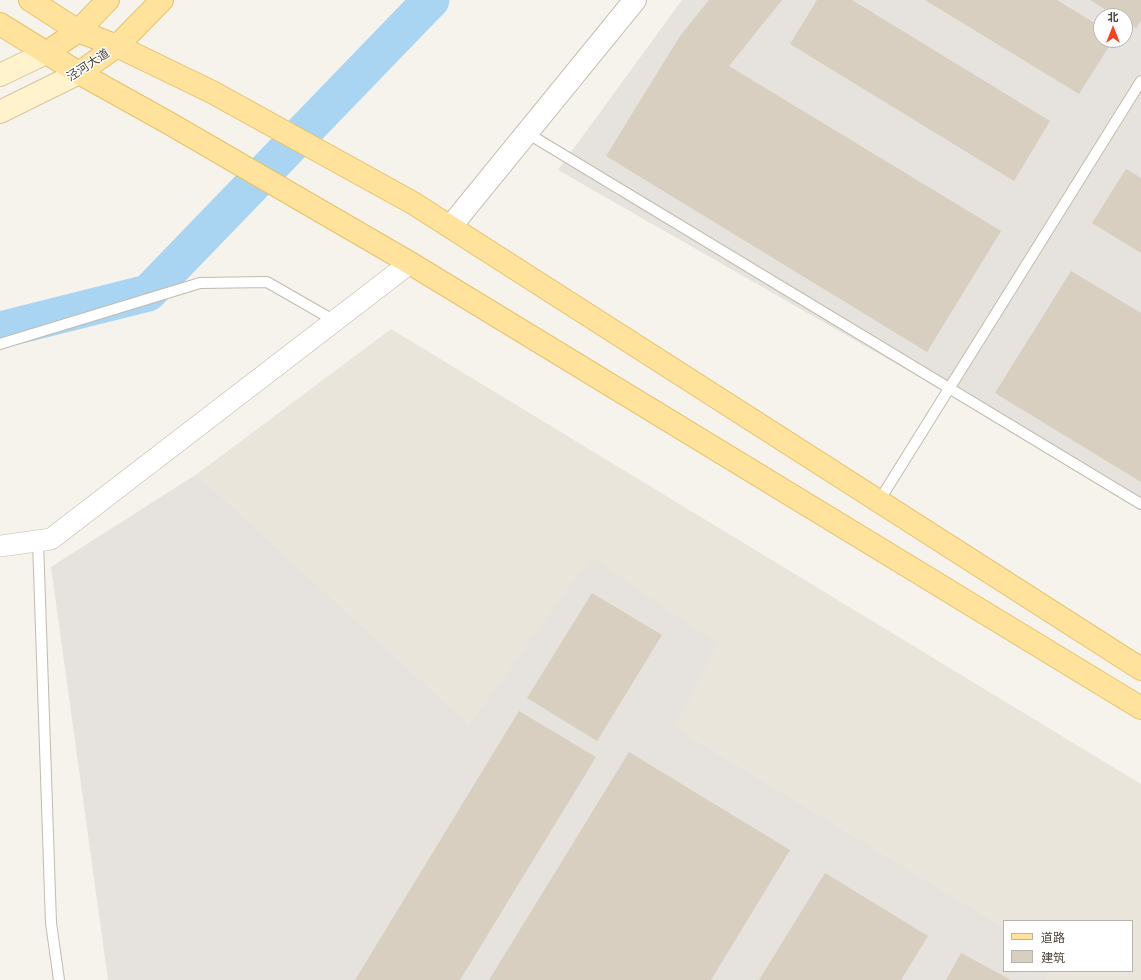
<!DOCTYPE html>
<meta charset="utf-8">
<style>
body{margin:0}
#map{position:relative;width:1141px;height:980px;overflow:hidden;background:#f6f3ec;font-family:Ubuntu,"Noto Sans SC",sans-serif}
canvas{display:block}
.legend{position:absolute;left:1003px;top:920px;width:130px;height:52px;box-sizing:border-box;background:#fff;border:1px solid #b7b4b0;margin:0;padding:5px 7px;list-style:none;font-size:12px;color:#4b4439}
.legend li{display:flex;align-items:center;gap:8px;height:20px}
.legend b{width:20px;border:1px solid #b7b4b0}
.north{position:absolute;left:1093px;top:8px;width:40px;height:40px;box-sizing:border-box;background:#fff;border:1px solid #b7b4b0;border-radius:50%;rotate:0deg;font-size:11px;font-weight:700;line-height:16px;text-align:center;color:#4b4439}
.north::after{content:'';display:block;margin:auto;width:14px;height:18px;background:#fc3f1d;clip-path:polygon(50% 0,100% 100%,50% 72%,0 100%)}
</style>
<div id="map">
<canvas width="1141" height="980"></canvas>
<ul class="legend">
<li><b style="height:5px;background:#ffe39c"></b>道路</li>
<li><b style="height:11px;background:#d8cfc1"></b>建筑</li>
</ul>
<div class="north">北</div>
</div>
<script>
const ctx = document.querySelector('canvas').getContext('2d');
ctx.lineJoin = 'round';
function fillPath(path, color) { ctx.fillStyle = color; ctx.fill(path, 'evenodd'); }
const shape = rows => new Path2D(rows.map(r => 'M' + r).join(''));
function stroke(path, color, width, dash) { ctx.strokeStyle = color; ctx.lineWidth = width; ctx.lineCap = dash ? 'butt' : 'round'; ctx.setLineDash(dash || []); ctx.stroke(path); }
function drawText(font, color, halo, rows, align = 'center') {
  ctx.font = font + ' Ubuntu,"Noto Sans SC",sans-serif'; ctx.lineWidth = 3; ctx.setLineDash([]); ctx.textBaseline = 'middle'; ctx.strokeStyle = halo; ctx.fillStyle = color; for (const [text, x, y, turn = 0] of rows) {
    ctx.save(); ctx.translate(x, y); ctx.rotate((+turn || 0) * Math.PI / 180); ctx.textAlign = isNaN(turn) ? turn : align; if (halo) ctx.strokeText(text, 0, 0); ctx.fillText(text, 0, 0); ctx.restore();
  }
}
const residential = shape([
 [391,329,1141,784,1141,980,1046,980,1051,971,1132,971,1132,921,1004,921,1004,927,675,727,591,558,469,724,197,474]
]);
const industrial = shape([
 [682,0,1141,0,1141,504,558,170],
 [1101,16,1125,16,1125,40,1101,40],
 [197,474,469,724,591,557,717,644,675,727,1004,927,1004,971,1051,971,1046,980,108,980,51,567]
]);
const river = shape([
 [0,330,148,293,431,0]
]);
const building = shape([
 [709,0,782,0,729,66,1001,231,927,352,606,156,680,36],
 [817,0,852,0,1050,121,1014,181,790,44],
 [925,0,1057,0,1101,27,1101,40,1113,40,1079,94],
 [1090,0,1141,0,1141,21,1136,28,1125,21,1125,16,1116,16],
 [1126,169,1141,178,1141,253,1092,223],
 [1071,271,1141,313,1141,482,995,393],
 [592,593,662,635,597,741,527,698],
 [519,711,596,757,460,980,355,980],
 [629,752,790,850,711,980,489,980],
 [825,873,928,936,901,980,759,980],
 [961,953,1011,980,946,980]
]);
const service = shape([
 [527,133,1141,504],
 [0,344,200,283,267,282,335,321],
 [879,501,1141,81],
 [38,541,51,923,59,980]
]);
const minor = shape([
 [0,546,51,539,410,263]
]);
const tertiary = shape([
 [451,226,635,0]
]);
const secondary = shape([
 [0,75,46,53],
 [0,112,79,73]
]);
const primary = shape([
 [30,0,78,31,117,46,212,92,413,203,1141,669],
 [0,24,79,73,167,122,410,263,1141,708],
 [46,53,78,31,108,0],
 [79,73,117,46,162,0]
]);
const streetNames = [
 ["泾河大道",88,65,-33]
];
fillPath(residential, '#eae5da');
fillPath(industrial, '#e6e2dd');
stroke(river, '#a9d4f2', 37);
fillPath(building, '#d8cfc1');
stroke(service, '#c2bbae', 12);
stroke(minor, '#c2bbae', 22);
stroke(tertiary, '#c2bbae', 24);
stroke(secondary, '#d6c79b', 24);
stroke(primary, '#e6c16a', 24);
stroke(service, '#fff', 10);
stroke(minor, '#fff', 21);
stroke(tertiary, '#fff', 22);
stroke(secondary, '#fff3cd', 22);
stroke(primary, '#ffe39c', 22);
drawText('12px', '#4b4439', '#fff', streetNames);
</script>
